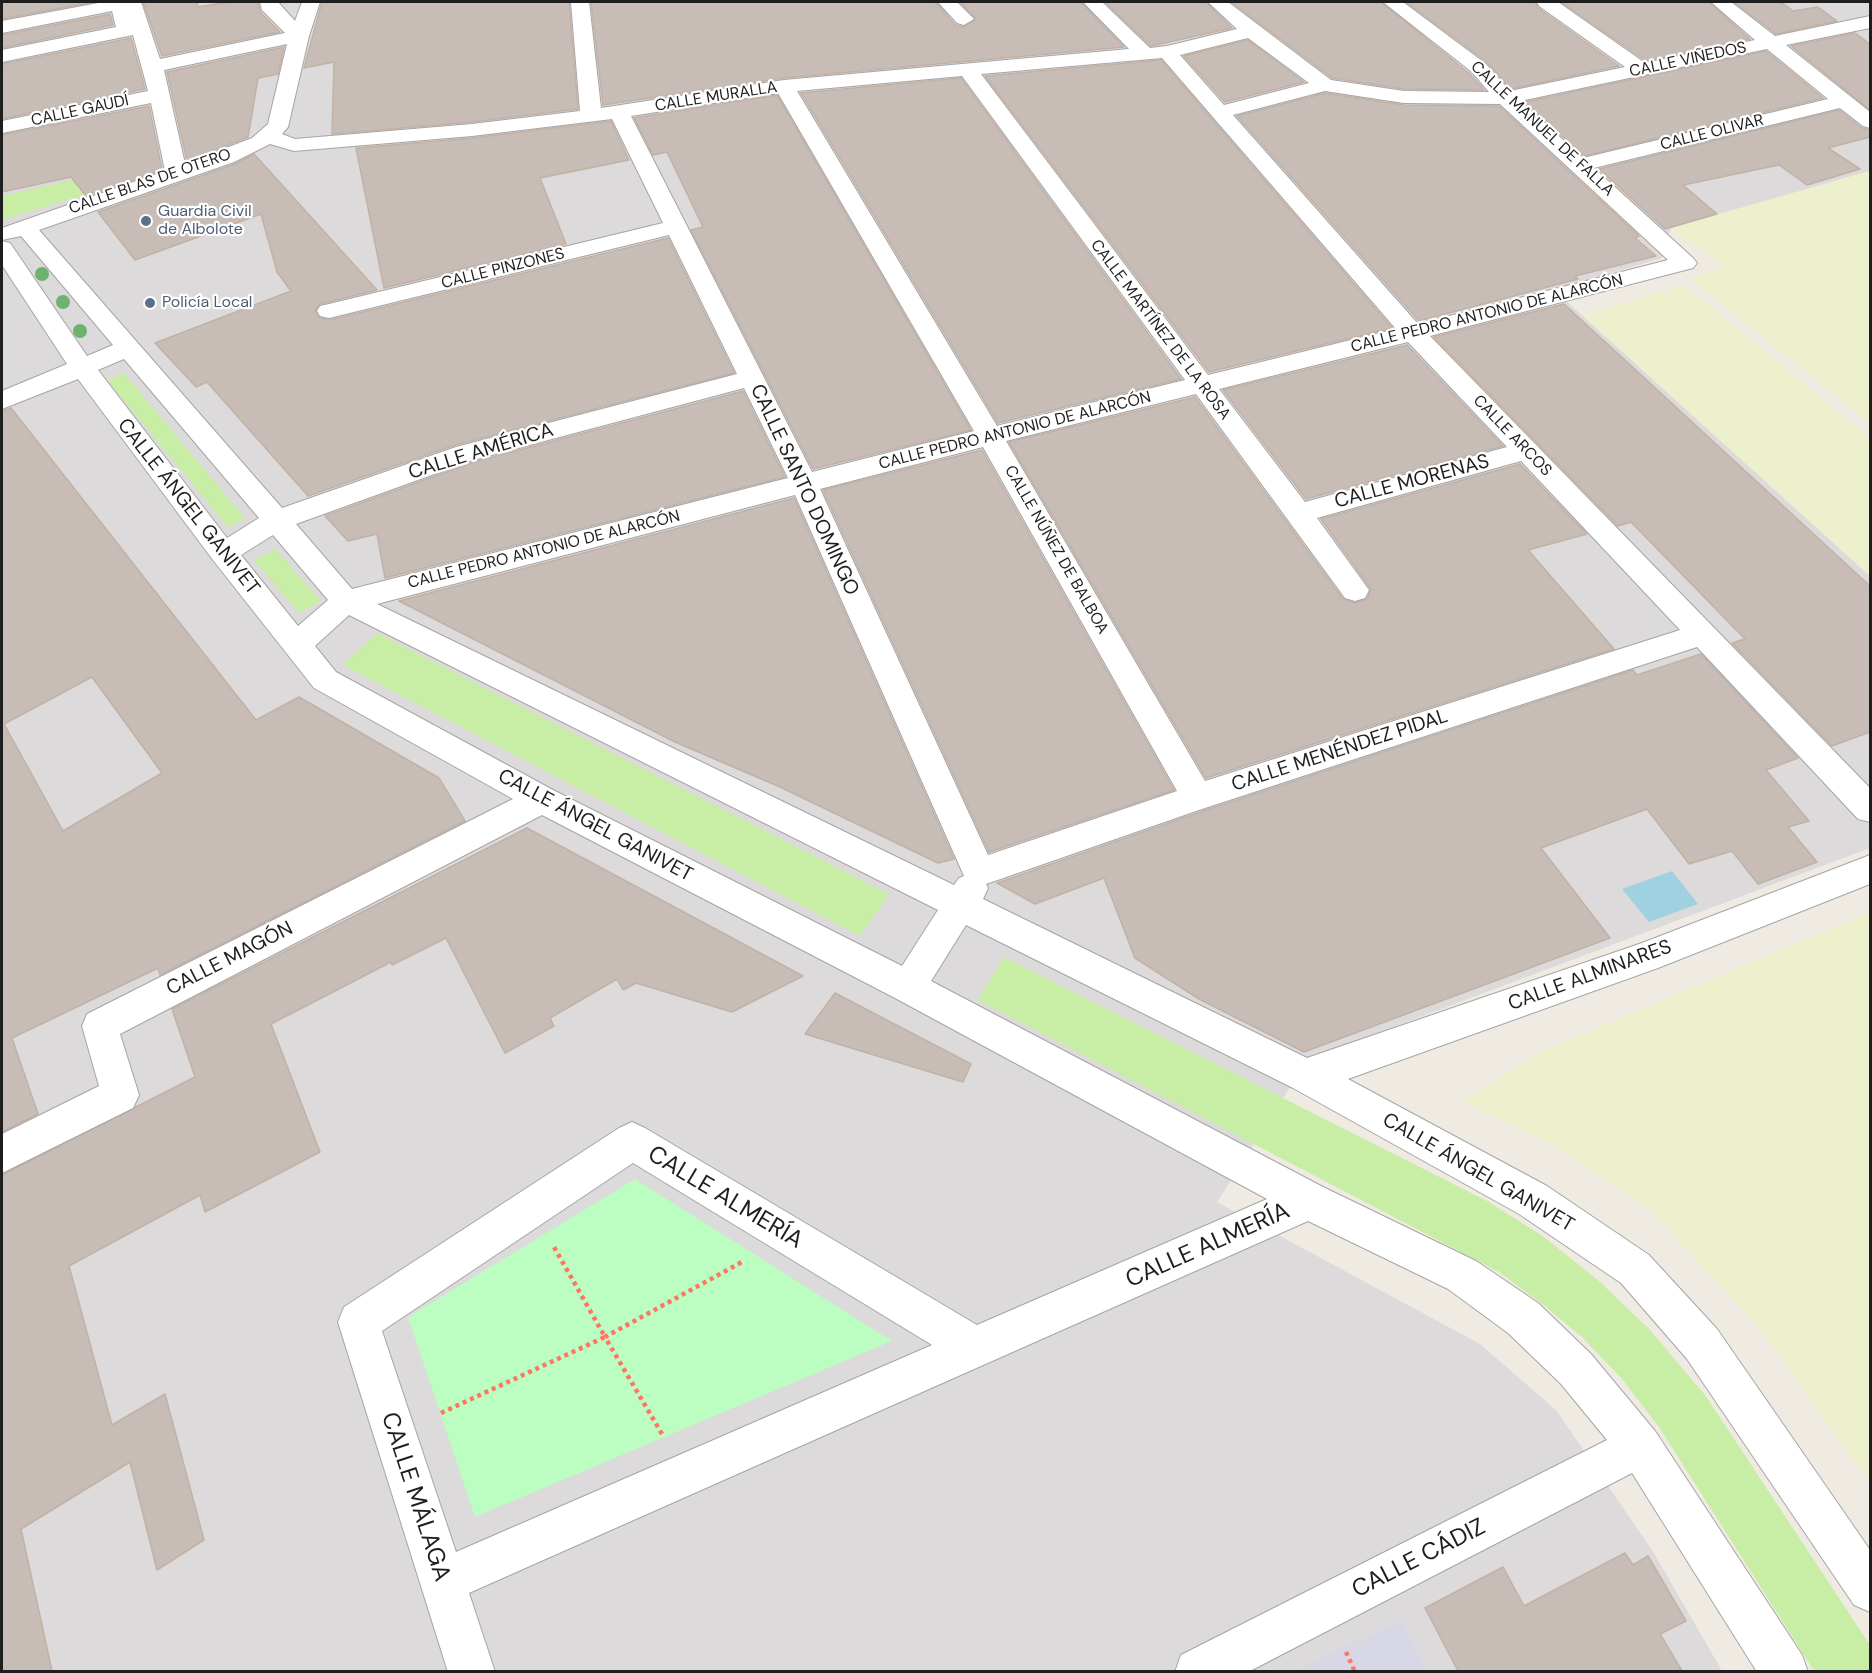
<!DOCTYPE html>
<meta charset="utf-8">
<style>
body{margin:0}
#map{position:relative;width:1872px;height:1673px;overflow:hidden;background:#efebe3;font-family:"DM Sans",sans-serif}
canvas{display:block}
.frame{position:absolute;inset:0;border:3px solid #1e1e1e;pointer-events:none}
</style>
<div id="map">
<canvas width="1872" height="1673"></canvas>
<div class="frame"></div>
</div>
<script>
const ctx = document.querySelector('canvas').getContext('2d');
ctx.lineJoin = 'round';
function fillPath(path, color) { ctx.fillStyle = color; ctx.fill(path, 'evenodd'); }
const shape = rows => new Path2D(rows.map(r => 'M' + r).join(''));
function stroke(path, color, width, dash) { ctx.strokeStyle = color; ctx.lineWidth = width; ctx.lineCap = dash ? 'butt' : 'round'; ctx.setLineDash(dash || []); ctx.stroke(path); }
function drawText(font, color, halo, rows, align = 'center') {
  ctx.font = font + ' "DM Sans",sans-serif'; ctx.lineWidth = 4.5; ctx.setLineDash([]); ctx.textBaseline = 'middle'; ctx.strokeStyle = halo; ctx.fillStyle = color; for (const [text, x, y, turn = 0] of rows) {
    ctx.save(); ctx.translate(x, y); ctx.rotate((+turn || 0) * Math.PI / 180); ctx.textAlign = isNaN(turn) ? turn : align; if (halo) ctx.strokeText(text, 0, 0); ctx.fillText(text, 0, 0); ctx.restore();
  }
}
const residential = shape([
 [2,2,1870,2,1870,171,1671,228,1662,258,1554,290,1870,576,1870,848,1308,1059,1217,1202,1480,1344,1556,1410,1654,1553,1722,1671,2,1672]
]);
const farmland = shape([
 [1870,171,1870,423,1691,279,1725,266,1670,228],
 [1684,285,1870,438,1870,576,1583,316],
 [1870,912,1870,1483,1761,1330,1650,1210,1553,1145,1463,1102,1538,1053]
]);
const grass = shape([
 [147,163,135,179,2,220,2,196],
 [124,373,245,518,228,527,108,381],
 [275,549,321,601,299,613,254,560],
 [377,633,889,894,860,936,343,665],
 [1004,957,1489,1202,1544,1237,1599,1281,1650,1330,1705,1395,1870,1645,1870,1671,1814,1671,1659,1427,1622,1379,1582,1337,1541,1303,1499,1272,978,1000]
]);
const park = shape([
 [635,1179,892,1341,475,1517,408,1317]
]);
const plaza = shape([
 [1401,1621,1427,1671,1298,1671,1344,1648]
]);
const water = shape([
 [1672,871,1698,904,1649,922,1622,889]
]);
const building = shape([
 [2,2,94,2,2,19,2,2],
 [143,2,197,2,198,7,229,2,258,2,260,12,280,32,162,56,143,2],
 [322,2,569,2,578,109,472,122,332,134,334,62,304,68,322,2],
 [591,2,936,2,955,25,963,27,976,19,960,2,1081,2,1124,47,784,78,603,105,591,2],
 [1105,2,1206,2,1232,28,1151,46,1105,2],
 [1231,2,1381,2,1470,74,1484,90,1404,89,1332,78,1231,2],
 [1406,2,1535,2,1538,8,1619,66,1511,89,1487,62,1406,2],
 [1561,2,1709,2,1750,39,1646,61,1561,2],
 [1734,2,1781,2,1793,11,1818,7,1837,21,1776,34,1734,2],
 [110,14,113,25,2,48,2,35,110,14],
 [1855,33,1870,44,1870,110,1791,46,1855,33],
 [131,38,145,89,2,119,2,64,131,38],
 [1248,40,1304,82,1225,102,1184,56,1248,40],
 [284,47,278,74,258,78,248,137,187,161,167,72,284,47],
 [1766,51,1823,98,1584,156,1525,102,1766,51],
 [1161,60,1392,328,1209,372,985,76,1161,60],
 [961,78,1181,379,998,423,801,93,961,78],
 [1325,93,1404,105,1499,106,1639,236,1635,238,1656,256,1575,276,1578,279,1419,321,1237,116,1325,93],
 [777,95,971,430,813,469,691,230,703,227,667,152,653,155,634,118,777,95],
 [149,106,162,170,86,196,71,177,2,192,2,135,149,106],
 [1839,110,1862,128,1870,130,1870,137,1828,148,1860,169,1807,185,1779,165,1683,185,1717,214,1665,229,1599,169,1839,110],
 [611,121,629,160,540,178,566,244,384,288,356,148,472,138,611,121],
 [254,154,377,290,320,304,315,310,320,318,330,320,668,238,734,373,455,445,308,496,207,382,196,387,155,343,291,291,277,272,261,214,135,260,98,212,235,164,254,154],
 [1564,304,1870,586,1870,732,1832,746,1732,643,1745,639,1631,522,1618,526,1434,337,1564,304],
 [1407,345,1503,446,1306,499,1223,390,1407,345],
 [743,391,785,477,385,578,377,534,348,541,325,516,474,462,743,391],
 [1195,397,1343,599,1354,603,1367,599,1371,589,1321,519,1520,464,1587,534,1528,550,1614,649,1206,778,1009,442,1195,397],
 [11,408,256,720,299,697,439,778,465,821,160,975,158,968,12,1038,38,1114,2,1132,2,411,11,408],
 [92,677,162,773,63,831,4,724,92,677],
 [982,450,1174,790,989,852,823,490,982,450],
 [794,498,954,859,938,863,780,787,675,742,399,601,794,498],
 [1701,654,1798,758,1766,770,1809,821,1788,827,1817,862,1758,884,1732,851,1689,864,1647,809,1541,848,1610,938,1304,1052,1199,999,1135,958,1104,878,1035,904,997,883,1200,812,1633,670,1637,675,1701,654],
 [527,828,803,976,732,1012,636,983,623,990,617,979,550,1018,554,1026,505,1053,446,938,392,965,391,962,271,1024,320,1152,205,1212,200,1195,69,1266,112,1425,165,1394,204,1540,157,1570,130,1462,21,1529,52,1671,2,1671,2,1175,195,1077,172,1009,527,828],
 [835,993,971,1064,963,1082,805,1034,835,993],
 [1625,1553,1633,1565,1648,1556,1686,1621,1660,1634,1682,1671,1458,1671,1425,1608,1503,1567,1524,1606,1625,1553]
]);
const path = shape([
 [441,1413,605,1337,554,1247],
 [662,1434,605,1337,742,1262],
 [1346,1652,1355,1672]
]);
const minor = shape([
 [104,2,141,2,160,59,285,33,262,10,260,2,278,2,295,21,302,2,320,2,309,36,288,127,282,134,295,139,472,124,580,111,571,2,589,2,601,108,784,80,1129,49,1083,2,1102,2,1150,48,1167,46,1237,29,1208,2,1228,2,1331,80,1404,91,1489,92,1472,72,1383,2,1403,2,1486,64,1510,91,1625,67,1539,6,1537,2,1558,2,1645,63,1755,40,1711,2,1731,2,1775,36,1870,16,1870,28,1786,45,1870,112,1870,128,1863,126,1840,108,1594,168,1693,258,1697,263,1693,268,1430,336,1870,788,1870,822,1858,819,1697,647,1199,810,986,884,988,888,983,899,1307,1058,1642,943,1870,855,1870,884,1658,968,1348,1079,1547,1186,1649,1255,1717,1329,1870,1550,1870,1612,1854,1605,1687,1359,1621,1283,1519,1214,1293,1088,966,925,931,981,1323,1187,1476,1261,1538,1303,1591,1354,1655,1431,1802,1655,1808,1672,1757,1672,1632,1473,1248,1672,1175,1672,1181,1655,1607,1440,1561,1384,1508,1333,1448,1289,1308,1221,469,1593,495,1672,448,1672,338,1322,344,1307,619,1128,632,1122,645,1128,977,1325,1267,1199,895,998,542,815,120,1034,139,1095,133,1108,2,1173,2,1134,99,1086,82,1026,87,1014,513,799,314,688,213,560,78,379,2,409,2,391,67,364,2,265,2,241,10,243,87,356,113,345,21,236,2,240,2,228,165,171,151,103,2,133,2,121,148,91,133,35,2,62,2,50,116,27,112,11,2,33,2,21,104,2],
 [1248,38,1309,83,1224,105,1180,55,1248,38],
 [287,44,268,124,252,138,185,164,164,70,287,44],
 [1767,49,1828,99,1583,158,1520,101,1767,49],
 [1162,58,1396,329,1208,375,981,74,1162,58],
 [962,76,1185,380,997,426,797,91,962,76],
 [1325,91,1404,103,1500,104,1668,260,1418,324,1233,115,1325,91],
 [778,93,974,431,812,472,631,116,778,93],
 [612,119,663,223,329,304,320,306,317,311,320,316,329,318,669,235,737,374,456,447,282,508,39,230,234,162,270,144,294,151,472,136,612,119],
 [1408,342,1507,447,1305,502,1219,389,1408,342],
 [124,359,259,518,227,538,98,370,124,359],
 [744,388,788,478,352,589,296,524,473,460,744,388],
 [1196,394,1345,598,1355,601,1365,598,1369,590,1317,518,1521,461,1680,630,1205,781,1006,441,1196,394],
 [983,447,1177,791,988,855,820,489,983,447],
 [795,495,964,876,959,878,954,885,377,604,795,495],
 [273,535,328,600,298,626,241,555,273,535],
 [349,615,938,910,902,966,553,790,336,672,315,646,349,615],
 [633,1163,932,1345,456,1552,382,1331,633,1163],
 [938,2,957,2,974,19,964,25,957,23,938,2]
]);
const trees = [
 [42,274],
 [63,302],
 [80,331]
];
const markers = [
 [146,221,6,"#5c6f8a"],
 [150,303,6,"#5c6f8a"]
];
const farStreetnames = [
 ["CALLE VIÑEDOS",1688,60,-12],
 ["CALLE MURALLA",716,97,-9],
 ["CALLE GAUDÍ",80,111,-12],
 ["CALLE MANUEL DE FALLA",1542,129,43],
 ["CALLE OLIVAR",1712,133,-14],
 ["CALLE BLAS DE OTERO",150,182,-19],
 ["CALLE PINZONES",503,269,-14],
 ["CALLE PEDRO ANTONIO DE ALARCÓN",1487,314,-14],
 ["CALLE MARTÍNEZ DE LA ROSA",1160,330,53],
 ["CALLE PEDRO ANTONIO DE ALARCÓN",1015,431,-14],
 ["CALLE ARCOS",1512,436,46],
 ["CALLE PEDRO ANTONIO DE ALARCÓN",544,550,-14],
 ["CALLE NÚÑEZ DE BALBOA",1056,550,60]
];
const farServicenames = [
 ["Guardia Civil",158,212],
 ["de Albolote",158,230],
 ["Policía Local",162,303]
];
const streetNames = [
 ["CALLE AMÉRICA",481,452,-17],
 ["CALLE MORENAS",1412,482,-15],
 ["CALLE SANTO DOMINGO",804,490,65],
 ["CALLE ÁNGEL GANIVET",188,507,52],
 ["CALLE MENÉNDEZ PIDAL",1340,751,-18],
 ["CALLE ÁNGEL GANIVET",595,826,28],
 ["CALLE MAGÓN",230,959,-27],
 ["CALLE ALMINARES",1590,976,-20],
 ["CALLE ÁNGEL GANIVET",1478,1173,30]
];
const nearStreetnames = [
 ["CALLE ALMERÍA",725,1198,31],
 ["CALLE ALMERÍA",1208,1246,-24],
 ["CALLE MÁLAGA",415,1497,72],
 ["CALLE CÁDIZ",1419,1559,-27]
];
fillPath(residential, '#dcdada');
fillPath(farmland, '#edf0cc');
fillPath(grass, '#c8eda5');
fillPath(park, '#bcfdc2');
fillPath(plaza, '#d7d7e5');
fillPath(water, '#a0d1e0');
fillPath(building, '#c7bdb6');
stroke(building, '#c2b1a4', 1.5);
stroke(minor, '#a5a5a5', 2);
stroke(path, '#ff7564', 4.5, [4, 4]);
fillPath(minor, '#fff');
ctx.fillStyle = '#6eb26f';
for (const [x, y] of trees) { ctx.beginPath(); ctx.arc(x, y, 7, 0, 2 * Math.PI); ctx.fill(); }
for (const [x, y, r, color] of markers) { const dot = new Path2D(); dot.arc(x, y, r, 0, 2 * Math.PI); ctx.fillStyle = color; ctx.fill(dot); stroke(dot, '#fff', 2); }
drawText('16px', '#1e1e1e', '#fff', farStreetnames);
drawText('16px', '#4e5e75', '#fff', farServicenames, 'left');
drawText('20px', '#1e1e1e', '#fff', streetNames);
drawText('24px', '#1e1e1e', '#fff', nearStreetnames);
</script>
